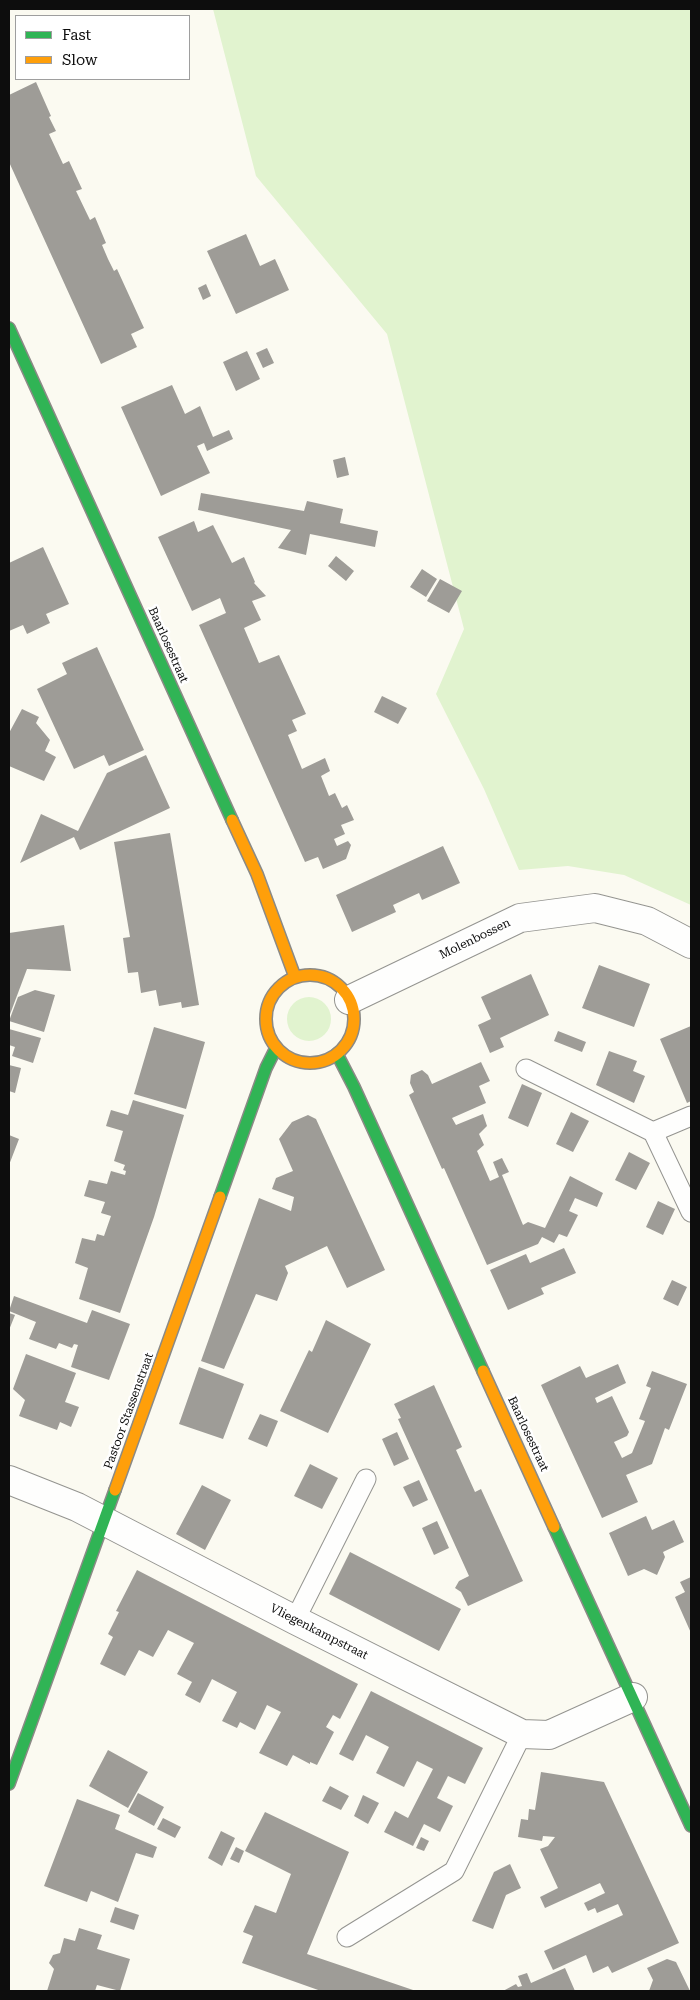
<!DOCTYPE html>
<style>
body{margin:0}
#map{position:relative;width:700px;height:2000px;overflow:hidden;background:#fbfaf1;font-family:"Roboto Serif",serif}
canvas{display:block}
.frame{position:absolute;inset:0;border:10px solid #0d0d0d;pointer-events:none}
.legend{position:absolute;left:15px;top:15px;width:175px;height:65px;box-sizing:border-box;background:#fff;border:1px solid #9e9e9e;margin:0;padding:6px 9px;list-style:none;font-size:15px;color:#0d0d0d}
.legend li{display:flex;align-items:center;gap:10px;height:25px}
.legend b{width:25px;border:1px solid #9e9e9e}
</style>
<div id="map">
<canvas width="700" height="2000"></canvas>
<div class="frame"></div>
<ul class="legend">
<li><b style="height:6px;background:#30b455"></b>Fast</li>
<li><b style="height:6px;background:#ff9f0a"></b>Slow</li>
</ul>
</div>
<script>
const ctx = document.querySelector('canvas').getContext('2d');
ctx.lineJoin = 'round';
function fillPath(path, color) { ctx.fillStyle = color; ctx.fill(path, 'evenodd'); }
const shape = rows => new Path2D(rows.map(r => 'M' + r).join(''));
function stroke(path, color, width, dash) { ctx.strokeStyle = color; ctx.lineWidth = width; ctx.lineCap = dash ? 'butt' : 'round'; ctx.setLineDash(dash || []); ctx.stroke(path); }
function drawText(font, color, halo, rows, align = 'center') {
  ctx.font = font + ' "Roboto Serif",serif'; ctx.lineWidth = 5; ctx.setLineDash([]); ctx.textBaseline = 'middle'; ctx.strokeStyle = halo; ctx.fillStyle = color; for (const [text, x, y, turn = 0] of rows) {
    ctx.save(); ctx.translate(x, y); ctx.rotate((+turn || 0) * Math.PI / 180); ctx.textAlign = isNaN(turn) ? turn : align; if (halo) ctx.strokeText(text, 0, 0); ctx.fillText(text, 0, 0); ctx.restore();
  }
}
const green = shape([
 [213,9,691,9,691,905,624,875,568,866,519,870,484,789,436,694,464,629,387,334,256,176],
 '287 1019a22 22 0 1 1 44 0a22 22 0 1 1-44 0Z'
]);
const building = shape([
 [36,82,51,116,49,117,56,131,49,134,63,164,69,161,82,189,76,191,90,220,95,217,106,243,102,245,108,259,114,271,117,269,144,328,131,334,137,347,101,364,9,162,9,95],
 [246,234,260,266,275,259,289,290,236,314,207,251],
 [206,284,211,296,203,300,198,288],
 [267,348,274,363,263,368,256,353],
 [247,351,260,379,236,391,223,362],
 [172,385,185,414,200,406,213,437,229,430,233,439,207,451,204,443,197,446,210,473,161,496,121,407],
 [345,457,349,475,337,478,333,460],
 [201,493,304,511,307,501,343,509,340,523,378,531,375,547,310,534,306,555,278,548,291,530,198,510],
 [194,521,198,532,213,525,232,563,244,557,255,582,254,583,266,596,252,601,261,620,244,628,259,663,279,655,306,714,292,720,297,731,288,735,302,769,325,758,330,771,321,776,329,796,335,793,342,808,347,805,354,820,341,825,345,834,334,839,337,846,348,841,351,845,346,859,323,869,318,857,305,862,199,625,226,613,220,598,192,611,158,537],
 [43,547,69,604,46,614,50,623,27,634,23,625,9,631,9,563],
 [336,556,354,571,346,581,328,566],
 [422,569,437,579,426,597,410,587],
 [440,579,462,591,449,613,427,601],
 [97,647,144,750,109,766,104,755,74,769,37,689,67,674,62,663],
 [382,696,407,708,398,724,374,712],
 [22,709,39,717,36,723,50,740,45,751,56,757,44,781,9,766,9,733],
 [146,755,170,808,80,850,74,837,20,863,41,814,78,831,107,773],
 [170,833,199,1005,182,1008,181,1002,159,1006,156,990,141,993,138,972,128,973,123,938,130,937,114,842],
 [443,846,460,883,422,900,419,893,393,905,396,912,352,932,336,895],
 [64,925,71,971,27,969,9,1017,9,933],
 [599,965,650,984,634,1027,582,1008],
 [531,974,549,1015,500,1038,504,1047,490,1053,478,1025,491,1019,481,997],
 [35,990,55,995,44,1032,9,1021,18,997],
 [691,1026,691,1101,687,1103,660,1039],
 [154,1027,205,1042,186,1109,134,1094],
 [9,1029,41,1038,33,1063,12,1056,15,1047,9,1045],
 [558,1031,586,1042,582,1052,554,1041],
 [609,1051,637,1061,633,1071,645,1076,634,1103,596,1085],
 [481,1062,490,1081,479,1086,486,1103,452,1118,456,1125,483,1114,487,1126,479,1134,484,1145,477,1151,490,1181,499,1177,493,1162,502,1158,509,1172,502,1175,523,1225,528,1222,545,1228,570,1176,603,1193,597,1207,575,1198,569,1211,578,1215,567,1237,559,1234,554,1243,542,1237,538,1244,487,1265,444,1168,442,1169,409,1095,414,1092,410,1083,411,1075,422,1070,428,1075,432,1084],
 [9,1065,21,1068,15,1093,9,1091],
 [522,1084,542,1093,528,1127,508,1118],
 [133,1100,184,1115,154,1217,120,1313,79,1299,88,1268,75,1263,82,1238,95,1241,97,1234,104,1236,111,1216,101,1213,105,1202,84,1196,89,1180,107,1184,111,1171,125,1175,126,1171,123,1170,125,1165,114,1161,123,1131,106,1126,111,1110,128,1115],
 [571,1112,589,1121,573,1152,556,1144],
 [308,1115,316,1119,385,1270,347,1288,327,1246,285,1266,288,1273,277,1301,256,1294,224,1369,201,1361,259,1198,291,1211,294,1197,272,1189,276,1178,293,1171,279,1139,292,1122],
 [9,1135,19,1139,9,1165],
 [629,1152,650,1163,636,1190,615,1180],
 [658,1201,675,1209,663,1235,646,1227],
 [564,1248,576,1273,541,1288,544,1294,508,1310,490,1270,526,1254,530,1263],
 [672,1280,687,1287,678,1306,663,1299],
 [14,1296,87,1323,92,1310,130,1324,109,1380,71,1367,78,1345,74,1344,72,1348,59,1343,56,1349,29,1339,36,1322,9,1311],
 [9,1313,15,1315,9,1330],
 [326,1320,371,1344,328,1433,280,1411,309,1350,312,1352],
 [26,1354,76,1373,65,1402,79,1407,71,1427,60,1422,57,1430,19,1416,25,1400,13,1389],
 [618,1364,626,1383,595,1398,597,1403,612,1396,629,1432,627,1436,614,1442,622,1458,632,1453,645,1421,639,1419,651,1388,646,1386,652,1371,687,1384,669,1430,665,1428,652,1464,626,1475,638,1502,602,1518,541,1385,580,1366,586,1378],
 [199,1367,244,1384,223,1439,179,1424],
 [434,1385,462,1447,456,1450,475,1492,481,1489,523,1581,468,1606,461,1592,455,1588,459,1581,469,1576,398,1419,401,1418,394,1404],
 [260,1414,278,1421,267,1447,248,1439],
 [397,1432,409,1459,394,1466,382,1439],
 [310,1464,338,1478,322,1509,294,1496],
 [419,1480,428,1500,413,1507,403,1487],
 [202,1485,231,1500,205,1550,176,1534],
 [646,1516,652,1530,674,1520,684,1542,663,1552,665,1557,657,1575,644,1569,628,1576,609,1533],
 [437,1521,449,1548,434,1555,422,1528],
 [350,1552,461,1609,439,1651,329,1594],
 [137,1570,358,1684,340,1719,333,1715,326,1727,334,1732,317,1765,310,1762,310,1764,293,1755,287,1766,259,1753,281,1712,267,1705,255,1730,240,1722,237,1728,222,1721,237,1692,212,1679,200,1703,185,1695,192,1682,177,1674,194,1643,168,1630,153,1657,139,1650,125,1676,100,1664,113,1637,108,1634,119,1612,116,1611],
 [691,1577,691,1633,675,1597,685,1592,680,1582],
 [371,1691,483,1748,465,1784,448,1776,437,1798,453,1806,440,1832,424,1824,413,1846,384,1832,395,1811,408,1818,433,1769,417,1761,404,1787,376,1773,389,1747,366,1735,353,1761,339,1754],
 [108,1750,148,1772,128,1808,89,1786],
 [541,1772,604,1782,679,1943,612,1973,608,1966,593,1973,586,1955,553,1970,544,1951,623,1915,618,1904,597,1913,595,1908,588,1911,584,1903,605,1893,600,1883,545,1908,540,1897,558,1888,540,1849,548,1846,555,1837,543,1836,542,1841,518,1837,521,1819,528,1820,529,1809,535,1810],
 [330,1786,349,1796,341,1810,322,1801],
 [138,1793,164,1807,154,1826,128,1812],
 [363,1795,379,1803,368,1824,354,1816],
 [77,1799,120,1815,115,1829,157,1847,153,1858,136,1853,118,1902,91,1891,87,1902,44,1886],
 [265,1812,349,1852,307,1954,416,1991,321,1991,242,1963,253,1936,243,1932,255,1905,276,1913,291,1874,245,1851],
 [163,1818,181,1827,175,1838,157,1829],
 [221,1831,235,1838,222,1866,208,1858],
 [421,1837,429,1841,424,1851,416,1848],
 [236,1847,244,1851,239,1863,230,1859],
 [510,1864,521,1888,506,1895,493,1929,472,1921,494,1872],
 [115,1907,139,1915,134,1930,110,1922],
 [79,1928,102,1935,97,1949,130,1959,120,1991,97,1985,95,1991,47,1991,54,1969,49,1963,53,1955,60,1953,64,1938,75,1941],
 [667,1959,676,1962,690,1991,649,1991,653,1980,647,1968],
 [565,1968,575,1991,503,1991,516,1984,518,1987,522,1986,518,1976,527,1973,531,1983]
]);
const lane = shape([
 [526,1069,653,1132],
 [691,1116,653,1132,691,1212],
 [295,1620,366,1479],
 [347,1937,454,1871,522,1734]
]);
const street = shape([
 [349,1000,520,918,595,908,647,921,691,944],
 [9,1480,77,1507,295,1620,522,1734,549,1735,633,1697]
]);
const fast = shape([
 [9,328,232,820],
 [337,1054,354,1087,483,1371],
 [220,1197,266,1068,276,1048],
 [554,1527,691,1826],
 [9,1784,115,1490]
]);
const slow = shape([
 [232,820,257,874,295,977],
 '266 1019a44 44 0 1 1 88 0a44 44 0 1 1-88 0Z',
 [483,1371,554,1527],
 [115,1490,220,1197]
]);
const streetNames = [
 ["Baarlosestraat",168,645,66],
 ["Molenbossen",475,939,-26],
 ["Pastoor Stassenstraat",129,1411,-70],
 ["Baarlosestraat",528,1434,65],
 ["Vliegenkampstraat",319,1632,27]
];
fillPath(green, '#e1f3cf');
fillPath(building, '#9e9c97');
stroke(lane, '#949490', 21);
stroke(street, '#949490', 30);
stroke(fast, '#8b8a86', 14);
stroke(slow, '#8b8a86', 14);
stroke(lane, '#fefefd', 19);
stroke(street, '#fefefd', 28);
stroke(fast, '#30b455', 11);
stroke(slow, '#ff9f0a', 11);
drawText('12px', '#0d0d0d', '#fff', streetNames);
</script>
